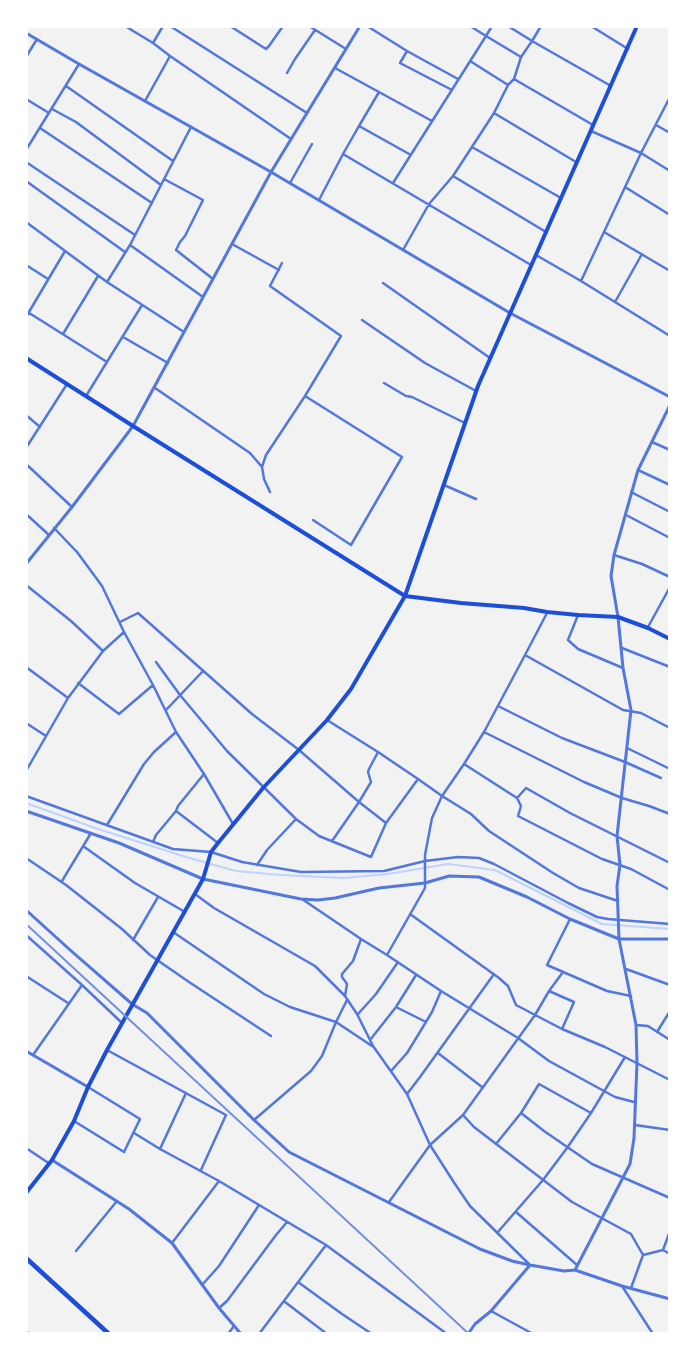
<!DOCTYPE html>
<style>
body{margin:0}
#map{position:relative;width:696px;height:1360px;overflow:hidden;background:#f2f2f2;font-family:"Fira Sans Condensed",sans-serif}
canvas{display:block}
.frame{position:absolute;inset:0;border:28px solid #fff;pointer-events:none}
</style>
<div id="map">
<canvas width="696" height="1360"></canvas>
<div class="frame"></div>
</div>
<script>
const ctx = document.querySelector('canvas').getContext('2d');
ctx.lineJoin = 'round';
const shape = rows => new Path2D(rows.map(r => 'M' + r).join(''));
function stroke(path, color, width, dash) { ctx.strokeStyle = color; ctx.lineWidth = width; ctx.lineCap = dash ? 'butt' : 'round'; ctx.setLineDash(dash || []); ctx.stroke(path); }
const stream = shape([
 [26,803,98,829,186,857,236,871,281,875,344,878,388,874,448,864,495,870,602,924,670,929]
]);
const minor = shape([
 [125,26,153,43,170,56,291,139],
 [170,26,307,113],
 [230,26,266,49,269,46,283,26],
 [309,26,346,49],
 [367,26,407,51],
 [492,26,486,36,521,57],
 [508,26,532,41,541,26],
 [591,26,628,49],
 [153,43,163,26],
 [26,57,37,39],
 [470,61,508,85],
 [335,68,432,121],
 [287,73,295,59,315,30],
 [514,79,593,125],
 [66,86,173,161],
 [452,90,400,63,407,51,458,79],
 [379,92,359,126,411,155],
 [26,99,49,113],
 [145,101,170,56],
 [52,109,76,122,161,185],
 [494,113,576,162],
 [656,125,670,133],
 [359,126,343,154,531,265],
 [191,127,130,245,203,297],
 [40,128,152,203],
 [591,131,641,153,670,171],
 [472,147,561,198],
 [26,150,79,64],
 [26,162,135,235],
 [453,176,546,232],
 [164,179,203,200,185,236,180,242,176,250,213,279],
 [26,181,125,252],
 [290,183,312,144],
 [393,183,486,36,470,26],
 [625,187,670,215],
 [319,200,343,154],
 [26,222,107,282,184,332],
 [604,232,670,271],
 [232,244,279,270],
 [403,250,429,204,453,176,494,113,508,85,514,79,521,57,532,41,611,86],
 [536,255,581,281,670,336],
 [282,263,270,286,341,336,305,396],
 [26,265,48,279],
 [581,281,641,153,670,97],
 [107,282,130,245],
 [383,283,490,358],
 [615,302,642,254],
 [26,311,107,362],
 [26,317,65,251],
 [362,320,425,363,476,391],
 [63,334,98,276],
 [123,337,168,363],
 [384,383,406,396,412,397,465,423],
 [155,388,250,453,262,467],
 [86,396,142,305],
 [26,415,40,427],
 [652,442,670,450],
 [26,448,67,384],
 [26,464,72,507],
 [638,470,670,485],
 [444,485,476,499],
 [270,492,264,479,262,467,266,455,305,396,402,457,351,545,313,520],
 [631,492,670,512],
 [26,514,49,535],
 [626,515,670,538],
 [614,555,642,564,670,577],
 [26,585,71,621,103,651],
 [578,615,568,640,578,649,623,668],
 [120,622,138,613,252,714,299,750,359,802,386,823,371,857,319,836,296,819,227,751,180,695,156,662],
 [648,627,670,587],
 [622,648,670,667],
 [525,655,623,710,641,713,670,728],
 [26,667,68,698,103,651,124,632,102,586,77,552,54,528],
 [78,683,119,714,153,685,124,632],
 [153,685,176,732,204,774,233,824],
 [498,706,562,738,625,762,661,778],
 [166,710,203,671],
 [327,720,378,752,418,779,386,823],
 [26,723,46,736],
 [484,732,584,782,622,798,649,806,670,814],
 [627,748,670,769],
 [464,764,517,798,526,788,570,813,670,863],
 [26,771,68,698],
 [418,779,442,796,464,764,484,732,525,655,547,613],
 [26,796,173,849,211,852,242,862,301,872,384,871,425,861,458,857,479,858,494,864,568,903,597,917,608,919,670,924],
 [517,798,521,806,518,816,602,859,631,869,670,890],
 [176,811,218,843],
 [107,825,144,764,154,752,176,732],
 [332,841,359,802,371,782,368,772,369,769,378,752],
 [153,842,156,835,176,811,178,806,204,774],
 [83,846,135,883,185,912],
 [26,858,66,885,122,929,150,955,189,982,271,1036],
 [257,865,267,850,296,819],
 [62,881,91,833],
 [195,894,214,908,315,966,345,996],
 [302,899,361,939,353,961,342,974,342,977,347,984,345,996,357,1014,373,1046,407,1094,430,1145,455,1184,470,1206,529,1264],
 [410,914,499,978,508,986,516,1005,562,1029,605,1047,670,1080],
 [570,919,547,965,607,991,631,996],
 [173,932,264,994,290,1007,336,1022,372,1046],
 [26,935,82,985,122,1023],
 [361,939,387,955,441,991,518,1038,549,1061,615,1097,634,1102],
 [133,940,158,897],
 [387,955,425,888,425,855,432,818,442,796,471,814,489,831,553,873,579,888,618,901],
 [626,969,670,985],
 [26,976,68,1003],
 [549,991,574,1002,562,1029],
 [396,1007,426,1022],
 [358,1014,376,994,398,962],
 [636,1025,648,1026,670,1040],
 [657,1032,670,1011],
 [370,1040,396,1007,416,975],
 [107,1050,226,1115,201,1170],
 [438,1053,482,1087],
 [33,1055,82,985],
 [391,1071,407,1053,415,1040,432,1012,441,991],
 [407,1094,420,1077,494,974],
 [521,1113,544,1131,592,1164,670,1198],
 [463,1115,474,1127,572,1202,631,1234,643,1255,663,1250,670,1254],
 [254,1120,311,1071,322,1056,336,1022,347,1000],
 [74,1121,124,1152,140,1119,88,1087],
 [635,1125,670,1130],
 [134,1133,160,1149,219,1181,326,1245,447,1334],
 [496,1144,521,1113,539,1084,591,1113],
 [26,1148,50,1164],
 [160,1149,186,1093],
 [389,1202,430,1145,463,1115,535,1015,549,991,563,972],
 [516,1212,577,1265],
 [497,1233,543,1180,567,1148,591,1113,625,1057],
 [172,1243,219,1181],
 [663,1250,670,1231],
 [76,1251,117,1201],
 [298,1282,342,1314,372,1334],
 [202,1285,219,1266,259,1205],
 [622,1286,653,1334],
 [631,1288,643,1255],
 [285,1302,327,1334],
 [219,1308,227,1301,276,1235,287,1222],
 [491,1311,533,1334],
 [26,1331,30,1334],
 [228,1334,234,1326],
 [259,1334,326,1245]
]);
const tertiary = shape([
 [26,33,79,64,271,172,510,313,670,397],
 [26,564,72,507,133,426,271,172,360,26],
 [26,811,119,843,203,879,301,899,318,900,335,898,379,888,425,883,449,876,479,877,527,897,570,919,619,939,670,939],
 [26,910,69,949,132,1004,147,1013,254,1120,289,1152,480,1249,512,1261,530,1265,564,1271,575,1270,622,1286,670,1299],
 [26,1051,88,1087],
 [52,1160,129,1209,172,1243,219,1308,241,1334],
 [575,1270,630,1164,634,1138,637,1063,636,1025,619,939,617,886,620,865,617,836,631,710,623,668,618,617,611,576,614,555,638,470,670,405],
 [468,1334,475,1324,491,1311,530,1265]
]);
const secondary = shape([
 [26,358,133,426,405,596,461,603,524,608,547,612,578,615,618,617,648,628,670,639],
 [26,1193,52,1160,74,1121,88,1087,107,1050,203,879,211,852,218,843,263,788,327,720,351,689,405,596,478,386,637,26]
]);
const primary = shape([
 [26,1258,109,1334]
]);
const rail = shape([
 [26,924,469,1334]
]);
stroke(stream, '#bfd3fe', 2);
stroke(minor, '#5277de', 2.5);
stroke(tertiary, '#5277de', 3);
stroke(secondary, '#1d4ed8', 4);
stroke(primary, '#1d4ed8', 4.5);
stroke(rail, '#7290e2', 2);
</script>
